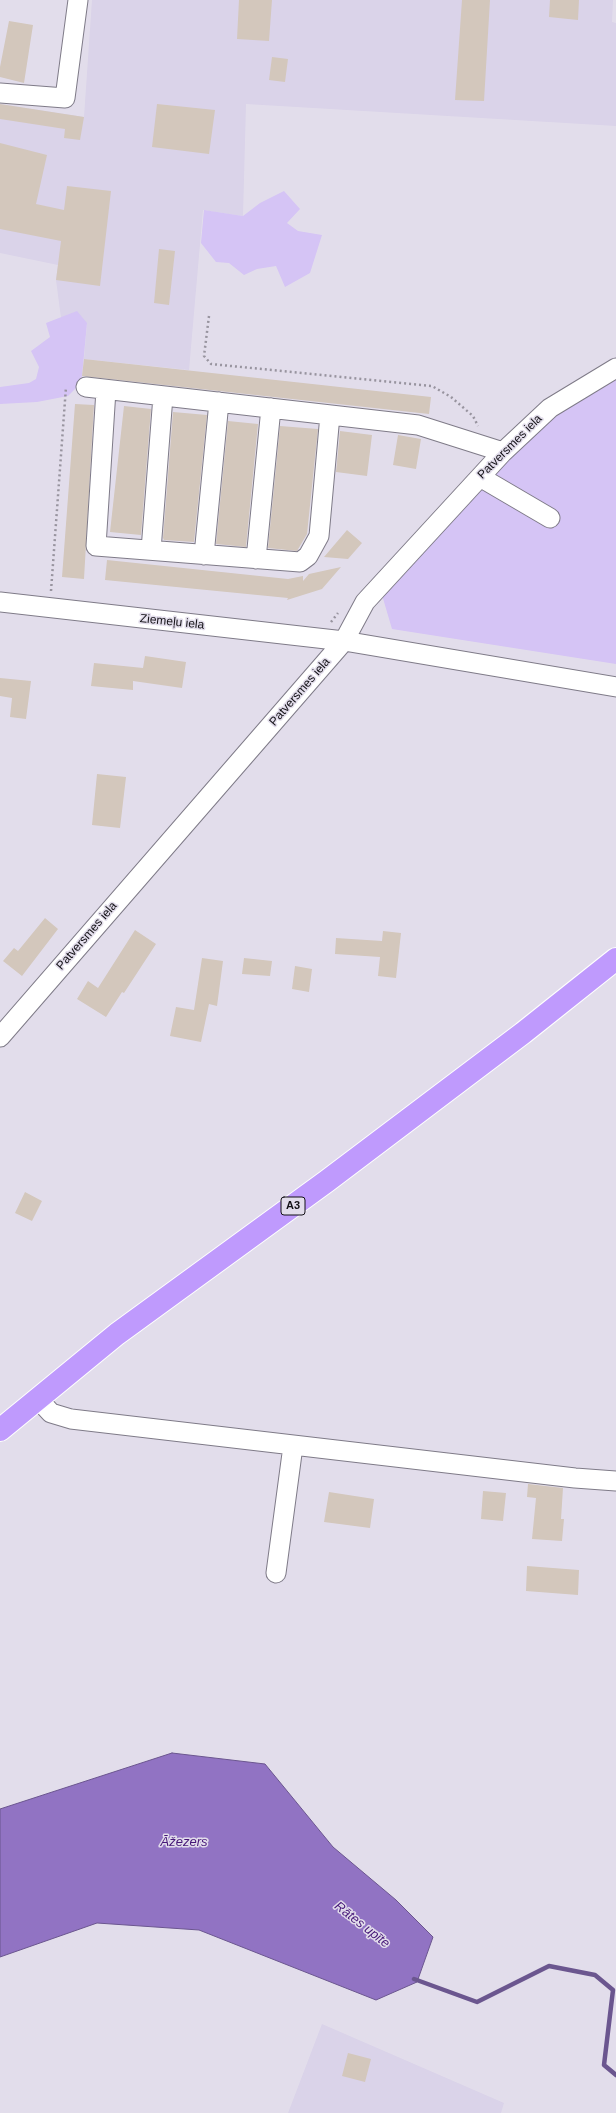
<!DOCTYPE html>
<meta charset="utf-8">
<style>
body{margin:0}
canvas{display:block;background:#e2ddeb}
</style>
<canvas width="616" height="2113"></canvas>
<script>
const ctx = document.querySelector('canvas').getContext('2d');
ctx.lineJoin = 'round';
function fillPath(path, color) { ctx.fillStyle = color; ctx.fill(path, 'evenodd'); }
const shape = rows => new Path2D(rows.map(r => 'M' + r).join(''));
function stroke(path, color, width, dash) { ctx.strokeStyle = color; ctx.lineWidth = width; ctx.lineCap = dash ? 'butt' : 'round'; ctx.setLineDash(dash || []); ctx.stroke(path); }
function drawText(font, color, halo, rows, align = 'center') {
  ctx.font = font + ' Arial,sans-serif'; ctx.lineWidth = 3; ctx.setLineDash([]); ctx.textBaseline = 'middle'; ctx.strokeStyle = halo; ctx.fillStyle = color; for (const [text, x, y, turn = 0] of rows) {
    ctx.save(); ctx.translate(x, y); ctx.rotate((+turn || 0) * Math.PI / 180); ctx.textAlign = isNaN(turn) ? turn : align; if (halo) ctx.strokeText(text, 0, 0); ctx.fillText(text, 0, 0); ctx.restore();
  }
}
const built = shape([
 [92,0,613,0,612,22,616,23,616,126,246,104,243,216,203,210,189,370,84,359,87,324,61,318,56,280,58,265,0,253,0,104,84,117],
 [322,2024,504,2103,501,2113,288,2113]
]);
const green = shape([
 [284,191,300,209,287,223,298,231,322,235,310,273,285,287,276,266,257,269,244,275,229,263,216,262,201,243,204,210,243,216,260,203],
 [77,311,87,323,82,376,77,387,68,396,37,402,0,404,0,387,29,383,36,379,39,367,31,351,50,337,46,323],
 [616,372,616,664,392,629,382,595,549,417]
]);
const water = shape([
 [172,1753,265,1764,333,1847,396,1900,433,1937,417,1982,376,2000,199,1930,97,1923,0,1957,0,1809,172,1753]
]);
const stream = shape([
 [414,1979,477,2002,549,1966,595,1975,613,1990,604,2065,616,2075]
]);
const building = shape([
 [239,0,272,0,269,41,237,39],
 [462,0,490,0,484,101,455,100],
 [550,0,579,0,578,20,549,17],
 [9,21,33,25,24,83,0,77,0,67],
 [272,57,288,59,285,82,269,80],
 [0,104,84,117,80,140,64,138,65,129,0,119],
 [157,104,215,110,209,154,152,147],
 [0,143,47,155,36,204,64,210,67,186,111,191,100,286,56,280,61,241,0,229],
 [159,249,175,251,169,305,154,303],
 [84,359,431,397,429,414,82,376],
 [75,404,94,405,84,579,62,577],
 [124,406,151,409,141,535,110,532],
 [173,412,207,415,194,542,164,540,163,538],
 [228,421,258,424,246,547,216,544],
 [280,426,318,429,307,534,297,551,268,548],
 [340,431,372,435,367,476,336,472],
 [398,435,421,439,416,469,393,465],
 [347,530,362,543,348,559,324,557],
 [107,560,288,579,303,576,303,581,309,574,341,567,322,589,287,600,288,598,105,580],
 [145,656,186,662,182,688,133,681,133,690,91,686,94,663,143,668],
 [0,678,31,681,26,719,10,717,12,698,0,696],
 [97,774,126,777,120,828,92,825],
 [45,918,58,929,22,976,3,961,14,948,18,951],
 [135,930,156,944,124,993,122,992,106,1017,77,999,88,981,98,988],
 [383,931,401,933,396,978,378,976,380,957,335,954,336,938,382,941],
 [202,958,223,961,217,1006,209,1004,201,1042,170,1036,176,1007,194,1010],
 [244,958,272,961,270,976,242,974],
 [295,966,312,969,309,992,292,989],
 [25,1192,42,1201,32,1221,15,1213],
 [528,1484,563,1488,561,1519,564,1519,562,1541,532,1539,536,1498,527,1497],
 [483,1491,506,1493,503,1521,481,1519],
 [329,1492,374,1499,370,1528,324,1522],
 [527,1566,579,1570,578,1595,526,1591],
 [348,2053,371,2059,365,2082,342,2076]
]);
const path = shape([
 [209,316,204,356,211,364,432,386,451,397,473,416,478,426],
 [51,591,66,387],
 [331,622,338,613]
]);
const minor = shape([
 [0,93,65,98,78,0],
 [86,387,418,425,503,452],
 [106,390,96,546,300,562,308,556,319,536,330,415],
 [480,477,550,518],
 [151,550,163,396],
 [204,555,219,402],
 [256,559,271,408],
 [0,602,344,641,616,687],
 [0,1037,344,641,365,602,503,452,550,408,616,368],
 [38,1399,51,1413,71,1419,575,1478,616,1481],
 [276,1573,293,1446]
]);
const highway = shape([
 [0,1430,117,1334,327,1181,523,1033,616,959]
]);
const shields = [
 [293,1206,24]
];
const shieldNames = [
 ["A3",293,1206]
];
const streetNames = [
 ["Patversmes iela",510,447,-45],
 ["Ziemeļu iela",172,622,6],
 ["Patversmes iela",300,692,-49],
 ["Patversmes iela",87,936,-49]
];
const waterNames = [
 ["Āžezers",184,1842],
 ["Rātes upīte",362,1925,38]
];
fillPath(built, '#dad3e9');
fillPath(green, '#d5c4f5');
fillPath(water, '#9173c3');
stroke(water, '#6b568f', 1);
stroke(stream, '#6b568f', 4.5);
fillPath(building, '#d3c7bc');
stroke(minor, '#7f7b88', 21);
stroke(highway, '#fff', 24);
stroke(path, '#98949f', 2.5, [2, 3]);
stroke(minor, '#fff', 19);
stroke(highway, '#bf9afd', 22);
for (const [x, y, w] of shields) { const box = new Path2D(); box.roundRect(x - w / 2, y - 9, w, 18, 3); ctx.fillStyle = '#e2ddeb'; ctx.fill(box); stroke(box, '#131116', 1); }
drawText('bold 11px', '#131116', null, shieldNames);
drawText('12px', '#131116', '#e2ddeb', streetNames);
drawText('italic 13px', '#461778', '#e2ddeb', waterNames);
</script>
